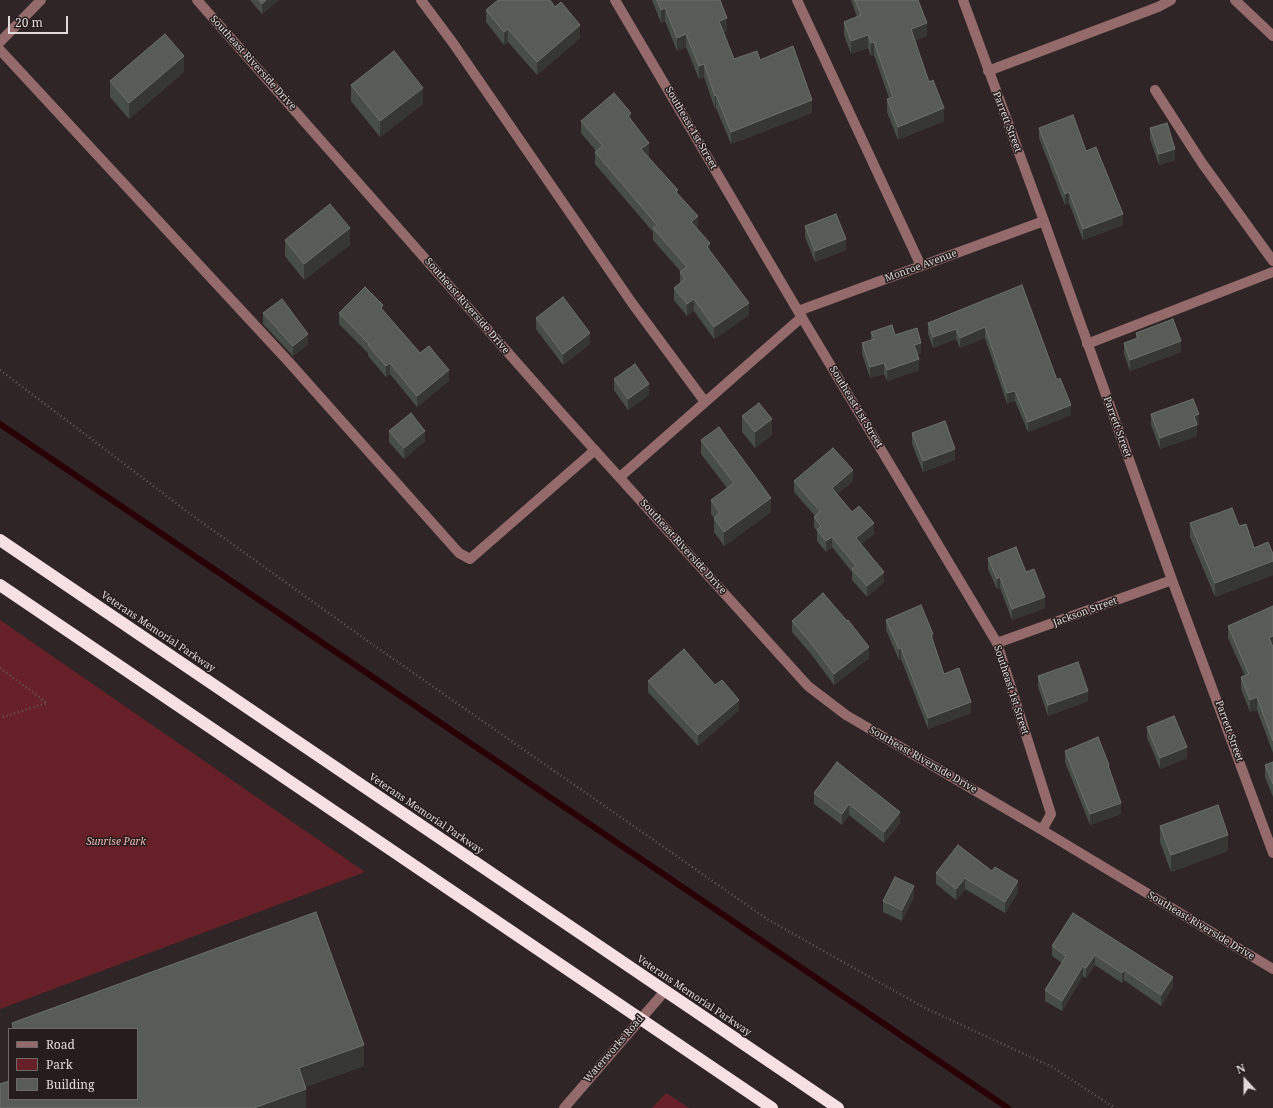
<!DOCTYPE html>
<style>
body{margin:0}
#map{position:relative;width:1273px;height:1108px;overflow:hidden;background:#2f2526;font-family:"Noto Serif",serif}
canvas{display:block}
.legend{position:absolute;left:8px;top:1028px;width:130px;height:72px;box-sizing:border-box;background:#251c1c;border:1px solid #706868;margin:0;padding:5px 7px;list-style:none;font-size:12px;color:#e0dada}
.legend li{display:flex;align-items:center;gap:8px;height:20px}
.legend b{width:20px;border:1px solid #706868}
.north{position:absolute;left:1225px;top:1060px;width:40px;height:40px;-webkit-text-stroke:3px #251c1c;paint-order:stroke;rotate:339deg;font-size:11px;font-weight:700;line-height:16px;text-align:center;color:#e0dada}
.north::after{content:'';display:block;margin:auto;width:14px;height:18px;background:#e0dada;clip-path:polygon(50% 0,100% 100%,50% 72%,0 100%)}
.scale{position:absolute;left:8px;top:16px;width:60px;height:18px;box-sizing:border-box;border:2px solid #e0dada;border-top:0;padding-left:5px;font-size:12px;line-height:14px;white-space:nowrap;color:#e0dada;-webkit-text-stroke:3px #251c1c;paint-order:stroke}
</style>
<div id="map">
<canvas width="1273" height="1108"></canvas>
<ul class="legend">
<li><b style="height:5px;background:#956a6b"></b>Road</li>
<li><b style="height:11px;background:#682028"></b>Park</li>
<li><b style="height:11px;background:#575c57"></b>Building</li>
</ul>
<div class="north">N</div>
<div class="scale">20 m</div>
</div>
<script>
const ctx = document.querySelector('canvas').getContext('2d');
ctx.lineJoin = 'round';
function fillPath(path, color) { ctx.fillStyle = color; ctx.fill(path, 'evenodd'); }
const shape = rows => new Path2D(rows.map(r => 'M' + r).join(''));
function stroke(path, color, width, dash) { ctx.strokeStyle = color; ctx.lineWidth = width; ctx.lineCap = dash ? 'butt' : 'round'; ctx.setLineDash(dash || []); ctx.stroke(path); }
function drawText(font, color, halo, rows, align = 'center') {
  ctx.font = font + ' "Noto Serif",serif'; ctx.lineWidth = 3; ctx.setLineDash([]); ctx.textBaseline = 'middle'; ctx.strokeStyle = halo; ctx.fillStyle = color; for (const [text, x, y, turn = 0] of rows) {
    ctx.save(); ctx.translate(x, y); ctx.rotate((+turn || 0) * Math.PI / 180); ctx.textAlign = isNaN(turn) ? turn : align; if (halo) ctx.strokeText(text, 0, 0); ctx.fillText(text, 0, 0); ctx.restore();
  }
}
const green = shape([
 [0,620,365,872,0,1009],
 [666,1093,689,1108,652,1108]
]);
const stream = shape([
 [0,424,1008,1108]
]);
const path = shape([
 [0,370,189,513,369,642,767,919,923,1007,1052,1067,1115,1108],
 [0,668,47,703,0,718]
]);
const minor = shape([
 [197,0,563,415,808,686,846,715,1042,830,1273,969],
 [421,0,453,43,632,303,705,402],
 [615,0,798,311,997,643,1051,814,1042,830],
 [797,0,921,266],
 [963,0,1044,221,1172,580,1273,853],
 [1235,0,1273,36],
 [0,42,41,0],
 [0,50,288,361,459,553,470,559,595,450],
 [988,71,1158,7,1171,0],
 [1155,90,1202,163,1273,261],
 [798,311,1044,221],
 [1087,344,1273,272],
 [620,477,802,317],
 [997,643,1172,580],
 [564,1108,665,991]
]);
const highway = shape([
 [0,540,838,1108],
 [0,585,772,1108]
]);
const wall = shape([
 [250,0,279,0,262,14],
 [652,0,720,0,727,31,723,32,734,59,760,60,812,113,731,144,716,108,715,109,704,77,699,79,686,47,677,51,665,21,661,23],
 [851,0,918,0,927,36,915,40,929,82,944,121,898,140,887,112,887,99,889,98,874,55,871,56,868,48,851,54,844,35,844,22,857,17],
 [486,10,580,38,537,75,508,42,504,45,486,22],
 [184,72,129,119,110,97,110,81],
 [351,85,423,104,380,137,351,101],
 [631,120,649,155,648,156,678,194,698,228,697,229,710,251,749,315,714,339,694,311,687,316,674,300,674,288,680,283,680,272,681,272,653,240,653,232,595,164,595,152,596,151,581,133,581,121],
 [1039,128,1086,151,1123,225,1083,240,1069,203,1065,205,1039,138],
 [1150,128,1175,160,1159,165,1150,139],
 [805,226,846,250,815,262,805,237],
 [285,240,350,245,304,280,285,256],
 [1022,285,1057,380,1071,415,1028,432,1015,401,1007,404,985,338,960,348,956,339,933,348,928,334,928,323],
 [383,310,420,353,449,381,417,407,390,374,386,377,368,356,368,353,339,324,339,313],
 [263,313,308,344,293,356,263,324],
 [536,318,590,344,563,365,536,329],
 [871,332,895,335,921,353,917,355,919,370,887,381,884,374,870,378,862,354,862,343,871,340],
 [1136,333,1181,352,1130,371,1124,354,1124,343,1136,338],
 [614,379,649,395,628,410,614,390],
 [1151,414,1199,425,1197,425,1197,436,1160,449,1151,425],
 [742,416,772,435,755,448,742,432],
 [389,431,425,441,404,459,389,442],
 [912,433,955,460,923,472,912,444],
 [701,440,771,512,724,546,714,532,714,518,711,514,711,500,727,488,701,454],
 [794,481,853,481,837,494,852,512,874,534,861,544,884,582,867,597,852,580,852,572,832,547,826,552,817,541,817,531,814,527,814,517,815,516,794,492],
 [1190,523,1239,526,1254,548,1273,554,1273,575,1215,597,1190,537],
 [988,558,1026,572,1045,608,1012,620,1000,588,997,589,988,569],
 [1273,606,1273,753,1257,710,1250,712,1241,689,1241,677,1245,676,1228,638,1228,626],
 [886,620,944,674,971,713,928,729,901,659,899,660,886,630],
 [792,621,869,658,834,685,811,654,792,632],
 [1038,676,1088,701,1048,716,1038,687],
 [648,681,715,685,739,710,698,746,648,692],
 [1147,727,1187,758,1160,769,1147,737],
 [1065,751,1121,814,1090,825,1065,762],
 [837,762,900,823,884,843,849,815,842,825,814,804,814,793],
 [1273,762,1273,797,1265,777,1265,765],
 [1160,826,1228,851,1171,872,1160,842],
 [958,845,1018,892,1005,913,965,889,956,900,936,884,936,873],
 [914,897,902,921,883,912,883,901],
 [316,912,364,1045,364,1066,305,1087,306,1089,306,1108,0,1108,0,1084,9,1081,9,1099,137,1099,137,1029,12,1029,12,1023],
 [1073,913,1173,987,1161,1006,1124,980,1122,983,1095,965,1086,978,1083,976,1062,1011,1045,1001,1045,990,1062,963,1052,956,1052,946]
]);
const shadedWall = shape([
 [266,0,279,0,262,14,262,4],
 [665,8,665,21,661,23,661,10],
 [727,18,727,31,719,34,719,21],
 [927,23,927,36,911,42,911,29],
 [580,25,580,38,537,75,537,62],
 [508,29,508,42,504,45,504,32],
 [686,34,686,47,677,51,677,38],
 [868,35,868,48,851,54,851,41],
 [874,42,874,55,871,56,871,43],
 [184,56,184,72,129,119,129,103],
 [704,64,704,77,699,79,699,66],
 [423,88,423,104,380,137,380,121],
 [716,95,716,108,715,109,715,96],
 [812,100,812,113,731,144,731,132],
 [944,108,944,121,898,140,898,127],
 [631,113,631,125,628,116],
 [649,143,649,155,641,161,641,149],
 [1175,149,1175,160,1159,165,1159,154],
 [1069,192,1069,203,1065,205,1065,194],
 [1123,214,1123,225,1083,240,1083,229],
 [698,216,698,228,691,234,691,222],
 [350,228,350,245,304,280,304,264],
 [846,239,846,250,815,262,815,251],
 [710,243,710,255,707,247],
 [694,299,694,311,687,316,687,304],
 [749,303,749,315,714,339,714,327],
 [985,327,985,338,960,348,960,338],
 [956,329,956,339,933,348,933,337],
 [590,333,590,344,563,365,563,354],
 [308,334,308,344,293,356,293,346],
 [1181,341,1181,352,1130,371,1130,360],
 [921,343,921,353,914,356,914,345],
 [919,359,919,370,887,381,887,370],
 [390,363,390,374,386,377,386,366],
 [884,363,884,374,870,378,870,367],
 [449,370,449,381,417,407,417,396],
 [649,384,649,395,628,410,628,399],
 [1015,391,1015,401,1007,404,1007,393],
 [1071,405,1071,415,1028,432,1028,422],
 [1199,414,1199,425,1197,425,1197,436,1160,449,1160,438,1194,416],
 [772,419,772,435,755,448,755,432],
 [425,431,425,441,404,459,404,448],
 [955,449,955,460,923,472,923,461],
 [853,470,853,481,832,499,832,488],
 [771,498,771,512,724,546,724,532],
 [874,523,874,534,856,549,856,538],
 [832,537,832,547,826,552,826,541],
 [1273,561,1273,575,1215,597,1215,583],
 [884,572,884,582,867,597,867,586],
 [1000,577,1000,588,997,589,997,579],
 [1045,597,1045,608,1012,620,1012,609],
 [933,634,933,645,931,635],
 [1273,636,1273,648,1269,638],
 [869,647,869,658,834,685,834,674],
 [901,648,901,659,899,660,899,649],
 [1088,691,1088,701,1048,716,1048,705],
 [1257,697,1257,710,1250,712,1250,700],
 [739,700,739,710,698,746,698,735],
 [971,702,971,713,928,729,928,718],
 [1187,747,1187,758,1160,769,1160,758],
 [1121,803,1121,814,1090,825,1090,814],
 [849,804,849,815,842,825,842,814],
 [900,812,900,823,884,843,884,832],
 [1228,835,1228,851,1171,872,1171,855],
 [965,878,965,889,956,900,956,889],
 [1018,881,1018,892,1005,913,1005,902],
 [914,886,914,897,902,921,902,910],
 [1095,955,1095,965,1086,978,1086,968],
 [1083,966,1083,976,1062,1011,1062,1001],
 [1124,970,1124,980,1122,983,1122,973],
 [1173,977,1173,987,1161,1006,1161,995],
 [364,1045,364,1066,299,1089,299,1068],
 [306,1089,306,1108,254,1108]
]);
const building = shape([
 [259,0,266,0,262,4,259,0],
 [498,0,550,0,555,7,561,2,580,25,537,62,508,29,504,32,486,10,498,0],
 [657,0,720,0,727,18,719,21,734,59,757,51,760,60,793,46,812,100,731,132,716,95,715,96,704,64,699,66,686,34,677,38,665,8,661,10,657,0],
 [855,0,918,0,927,23,911,29,929,82,933,80,944,108,898,127,887,99,893,97,874,42,871,43,868,35,851,41,844,22,861,15,855,0],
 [165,34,184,56,129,103,110,81,165,34],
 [394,51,423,88,380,121,351,85,394,51],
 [614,93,631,113,628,116,649,143,641,149,678,190,676,192,698,216,691,222,710,243,707,247,749,303,714,327,694,299,687,304,674,288,685,279,680,272,687,267,653,228,657,225,595,152,603,146,581,121,614,93],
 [1073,115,1086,151,1096,147,1123,214,1083,229,1069,192,1065,194,1039,128,1073,115],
 [1167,123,1175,149,1159,154,1150,128,1167,123],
 [330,204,350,228,304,264,285,240,330,204],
 [836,214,846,239,815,251,805,226,836,214],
 [1022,285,1057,380,1060,378,1071,405,1028,422,1015,391,1007,393,985,327,960,338,956,329,933,337,928,323,1022,285],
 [365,287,383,305,381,308,420,353,429,346,449,370,417,396,390,363,386,366,368,345,369,344,339,313,365,287],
 [563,297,590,333,563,354,536,318,563,297],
 [282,299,308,334,293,346,263,313,282,299],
 [1173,319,1181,341,1130,360,1124,343,1138,338,1136,333,1173,319],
 [892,325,895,335,917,328,921,343,914,345,919,359,887,370,884,363,870,367,862,343,874,339,871,332,892,325],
 [635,364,649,384,628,399,614,379,635,364],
 [1193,399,1199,414,1194,416,1197,425,1160,438,1151,414,1193,399],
 [759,403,772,419,755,432,742,416,759,403],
 [411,413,425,431,404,448,389,431,411,413],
 [945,421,955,449,923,461,912,433,945,421],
 [719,427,771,498,724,532,714,518,720,513,711,500,734,483,701,440,719,427],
 [833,448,853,470,832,488,852,512,859,506,874,523,856,538,884,572,867,586,852,569,856,566,832,537,826,541,817,530,821,526,814,517,820,511,794,481,833,448],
 [1232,508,1239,526,1246,524,1254,548,1268,542,1273,554,1273,561,1215,583,1190,523,1232,508],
 [1016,547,1026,572,1034,569,1045,597,1012,609,1000,577,997,579,988,558,1016,547],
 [823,593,847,621,848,620,869,647,834,674,811,643,792,621,823,593],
 [921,605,933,634,931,635,944,674,959,668,971,702,928,718,901,648,899,649,886,620,921,605],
 [1273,606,1273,636,1269,638,1273,647,1273,741,1257,697,1250,700,1241,677,1249,674,1228,626,1273,606],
 [684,649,715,685,722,680,739,700,698,735,648,681,684,649],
 [1078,662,1088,691,1048,705,1038,676,1078,662],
 [1174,716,1187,747,1160,758,1147,727,1174,716],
 [1098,737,1109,765,1108,765,1121,803,1090,814,1065,751,1098,737],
 [837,762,900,812,884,832,849,804,842,814,814,793,837,762],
 [1273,762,1273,784,1265,765,1273,762],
 [1218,805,1228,835,1171,855,1160,826,1218,805],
 [958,845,992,871,995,867,1018,881,1005,902,965,878,956,889,936,873,958,845],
 [895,877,914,886,902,910,883,901,895,877],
 [316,912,364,1045,299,1068,306,1089,254,1108,0,1108,0,1084,9,1081,9,1099,137,1099,137,1029,14,1029,12,1023,316,912],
 [1073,913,1173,977,1161,995,1124,970,1122,973,1095,955,1086,968,1083,966,1062,1001,1045,990,1066,956,1052,946,1073,913]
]);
const streetNames = [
 ["Southeast Riverside Drive",253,63,48],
 ["Parrett Street",1007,122,69],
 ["Southeast 1st Street",691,128,60],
 ["Monroe Avenue",921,266,-20],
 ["Southeast Riverside Drive",467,306,49],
 ["Southeast 1st Street",856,407,59],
 ["Parrett Street",1117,427,70],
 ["Southeast Riverside Drive",683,547,48],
 ["Jackson Street",1085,612,-20],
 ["Veterans Memorial Parkway",158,632,34],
 ["Southeast 1st Street",1011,690,72],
 ["Parrett Street",1229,731,70],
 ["Southeast Riverside Drive",923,760,30],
 ["Veterans Memorial Parkway",426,814,34],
 ["Southeast Riverside Drive",1201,926,31],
 ["Veterans Memorial Parkway",694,996,34],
 ["Waterworks Road",614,1049,-49]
];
const parkNames = [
 ["Sunrise Park",116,842]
];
fillPath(green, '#682028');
stroke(stream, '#290005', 6);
stroke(path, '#645b5c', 2.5, [1, 3]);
stroke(minor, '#956a6b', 10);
stroke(highway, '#f7e0e1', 12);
fillPath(wall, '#474d47');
fillPath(shadedWall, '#363633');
fillPath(building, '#575c57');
stroke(building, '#6c706b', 1);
drawText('10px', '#e0dada', '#251c1c', streetNames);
drawText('italic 10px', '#f0bbbc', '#251c1c', parkNames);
</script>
